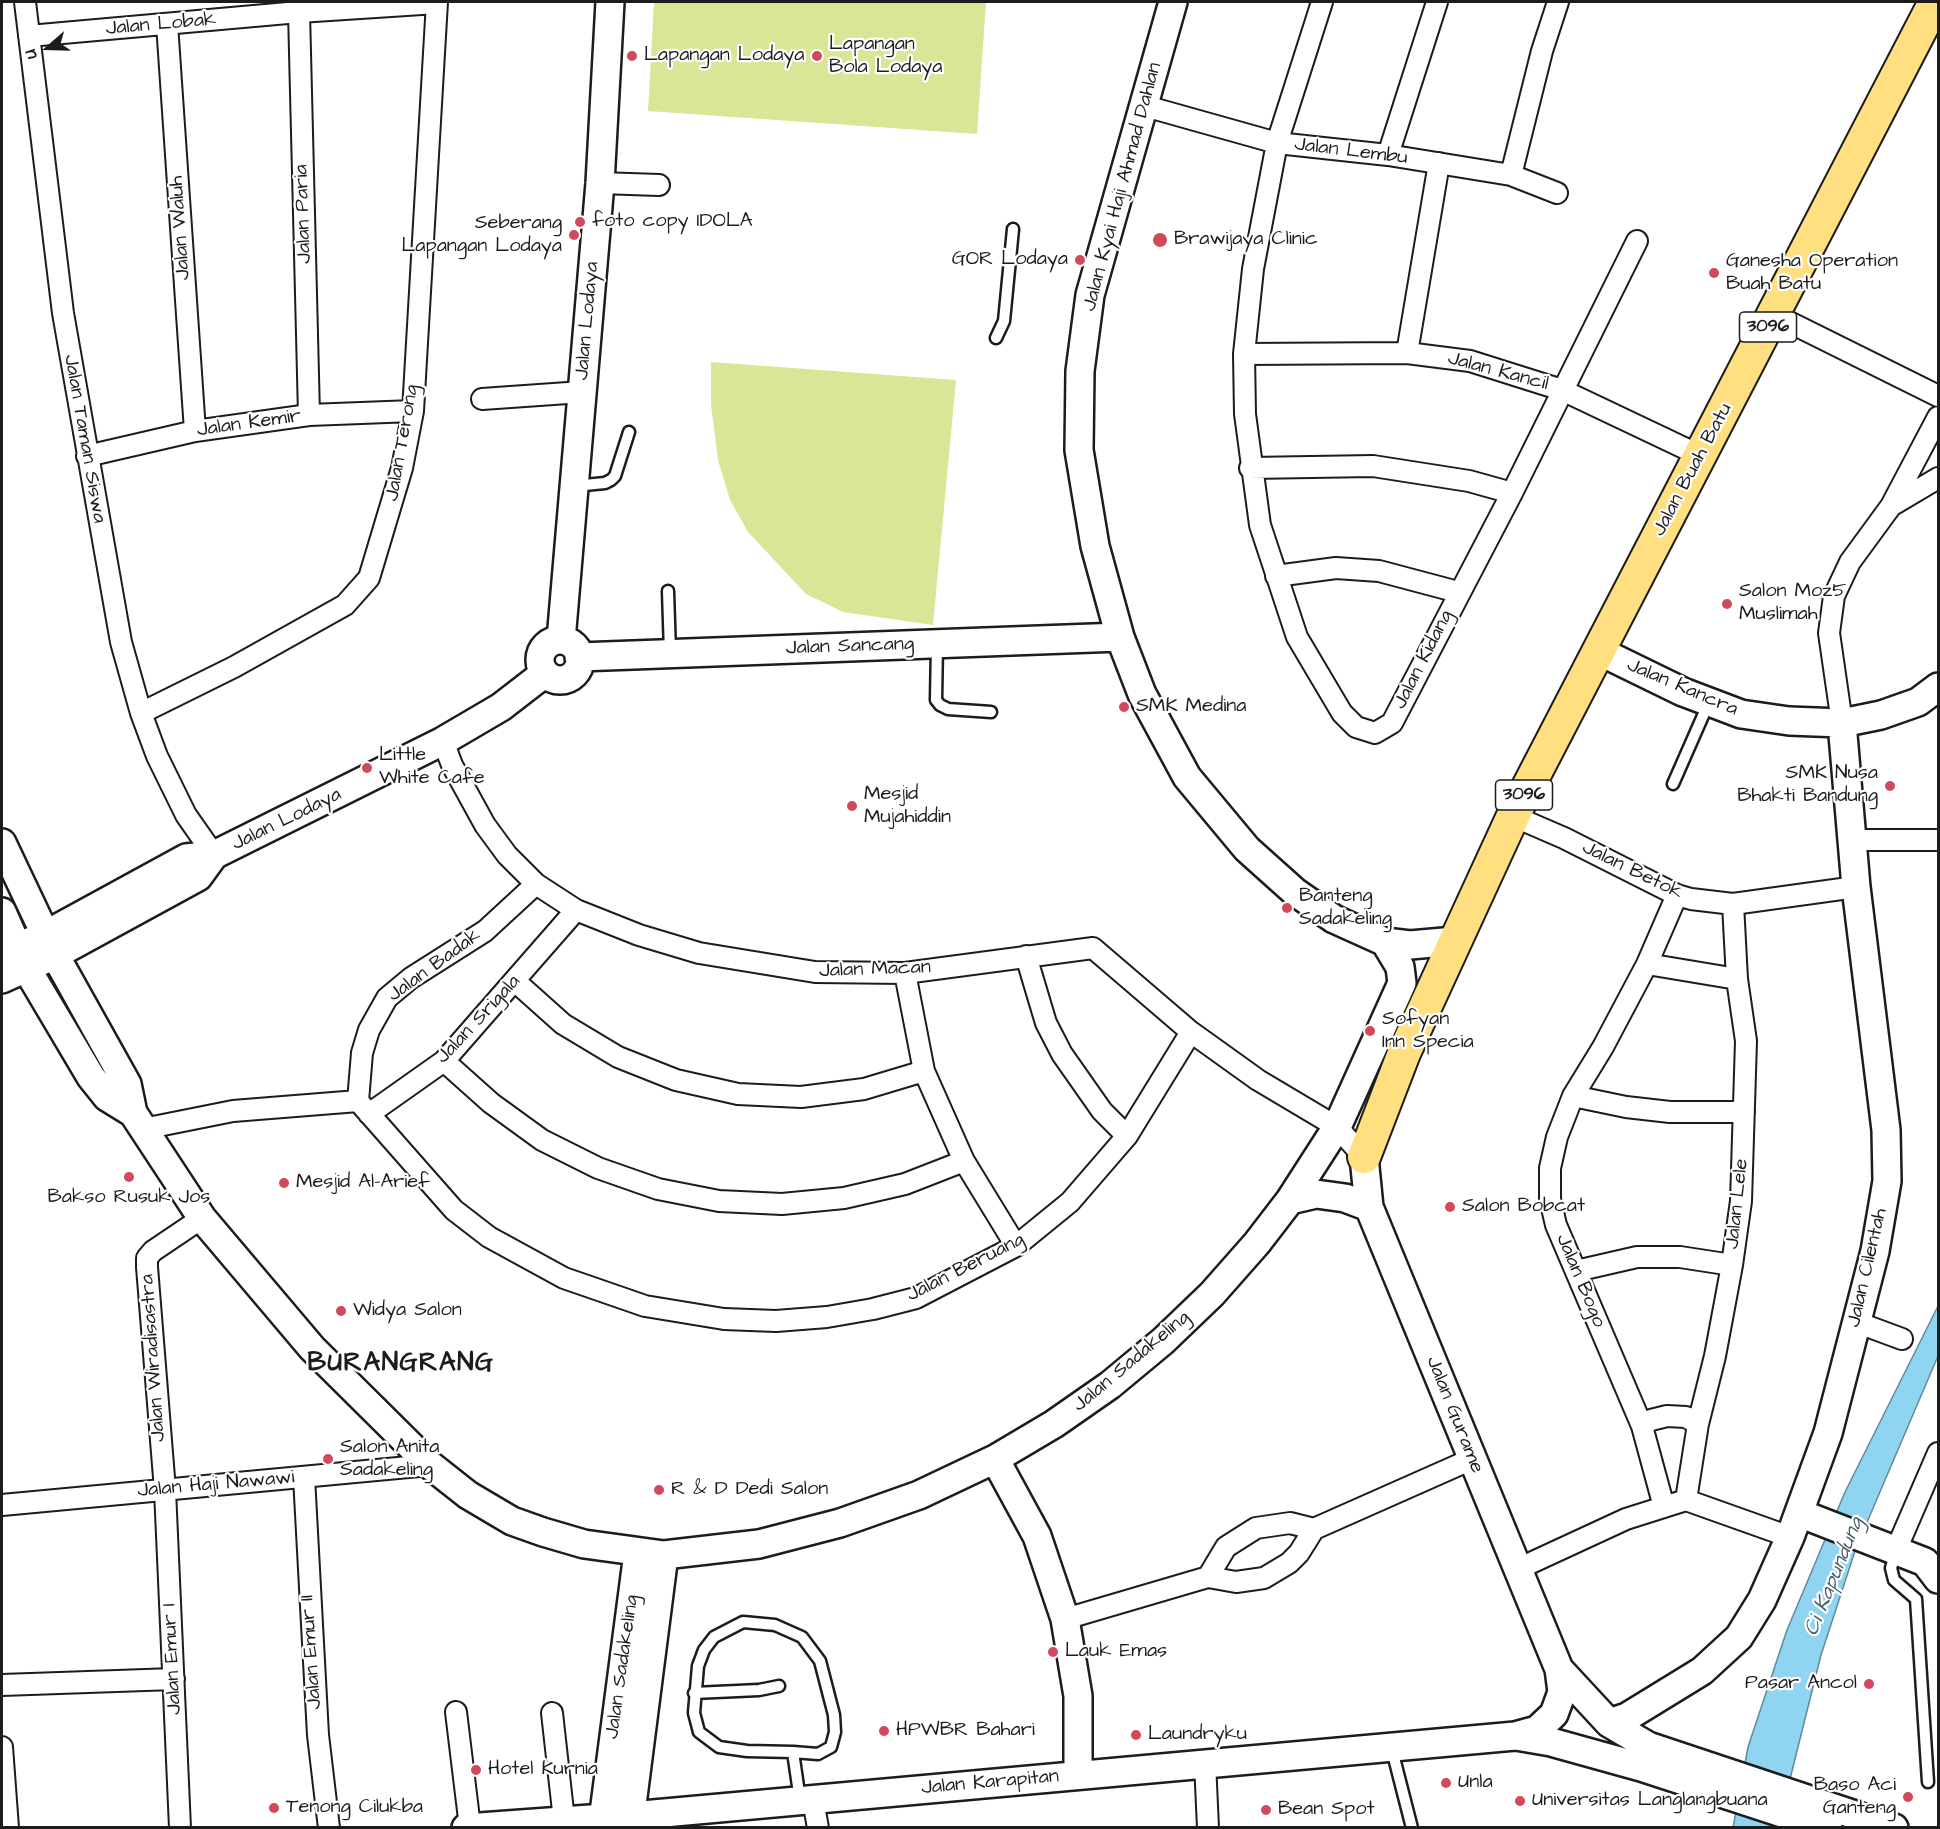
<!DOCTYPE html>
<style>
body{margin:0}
#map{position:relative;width:1940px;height:1829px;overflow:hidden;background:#fff;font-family:"Architects Daughter",sans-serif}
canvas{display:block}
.frame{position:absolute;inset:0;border:3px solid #1c1c1c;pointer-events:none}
.north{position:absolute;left:18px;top:18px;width:60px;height:60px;-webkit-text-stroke:4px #fff;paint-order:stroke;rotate:250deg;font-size:16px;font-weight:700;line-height:24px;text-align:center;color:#1c1c1c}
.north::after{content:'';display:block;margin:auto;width:21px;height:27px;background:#1c1c1c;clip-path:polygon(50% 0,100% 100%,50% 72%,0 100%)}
</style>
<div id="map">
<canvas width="1940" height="1829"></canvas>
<div class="frame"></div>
<div class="north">U</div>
</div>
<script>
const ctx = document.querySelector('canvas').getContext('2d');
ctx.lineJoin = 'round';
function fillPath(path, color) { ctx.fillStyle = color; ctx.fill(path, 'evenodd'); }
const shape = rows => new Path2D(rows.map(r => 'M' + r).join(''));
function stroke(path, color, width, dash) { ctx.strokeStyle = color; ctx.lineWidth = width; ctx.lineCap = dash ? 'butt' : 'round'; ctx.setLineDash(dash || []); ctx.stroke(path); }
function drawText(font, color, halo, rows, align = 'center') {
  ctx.font = font + ' "Architects Daughter",sans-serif'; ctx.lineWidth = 4.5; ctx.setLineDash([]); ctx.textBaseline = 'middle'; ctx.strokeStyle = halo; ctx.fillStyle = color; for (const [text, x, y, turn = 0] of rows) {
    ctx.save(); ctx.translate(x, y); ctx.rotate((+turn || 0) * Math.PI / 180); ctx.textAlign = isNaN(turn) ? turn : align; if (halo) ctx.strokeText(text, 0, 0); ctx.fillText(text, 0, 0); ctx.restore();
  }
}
const green = shape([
 [654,2,986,2,977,134,648,111],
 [711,362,956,380,933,625,843,612,806,594,748,532,730,500,718,460,711,405]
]);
const water = shape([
 [1938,1306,1938,1356,1856,1548,1821,1655,1778,1827,1733,1828,1748,1747,1787,1630,1845,1492,1938,1306]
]);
const lane = shape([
 [996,338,1004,321,1013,229],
 [574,486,605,483,611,480,615,476,629,432],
 [668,591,670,653],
 [937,644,936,700,940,705,948,709,991,712],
 [1673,784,1709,702],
 [1896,1551,1891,1568,1894,1580,1916,1599,1928,1782],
 [694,1693,759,1690,779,1686],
 [1391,1746,1412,1828],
 [793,1752,818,1754,831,1747,835,1732,834,1715,820,1661,802,1637,775,1625,743,1622,714,1637,704,1650,698,1666,694,1713,699,1732,719,1747,747,1751,793,1752,800,1800]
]);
const street = shape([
 [25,2,63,313,121,642,141,713,157,756,186,815,214,855],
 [1322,2,1277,143,1253,269,1244,354,1245,414,1260,525,1297,637,1342,713,1356,727,1375,733,1392,723,1512,493,1637,241],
 [299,12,309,415],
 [167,24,195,431],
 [29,36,299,12,437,3],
 [1145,106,1277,143,1388,155,1511,175,1557,193],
 [1388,155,1437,2],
 [1511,175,1542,51,1558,2],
 [600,183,659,185],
 [1775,315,1938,396],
 [1407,353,1439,163],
 [1244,354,1407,353,1470,361,1562,390,1701,456],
 [482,399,582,392],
 [87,456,195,431,309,415,413,411],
 [1250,468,1373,466,1469,481,1512,493],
 [1891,506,1938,478],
 [1276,576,1336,568,1379,571,1458,592],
 [141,713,234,667,345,605,369,578,402,468,413,411,437,2],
 [1842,723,1829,633,1834,596,1850,562,1891,506,1938,417],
 [443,741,452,765,485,825,507,855,536,884,576,910,639,935,699,953,815,972,905,973,1093,948,1191,1032,1258,1080,1337,1127,1364,1157],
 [1513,816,1564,838,1677,895,1691,899,1733,904,1856,887],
 [1852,840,1938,840],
 [1026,956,1046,1023,1062,1054,1102,1111,1127,1136],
 [1647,964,1737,979],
 [905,973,924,1071,964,1161,1016,1246],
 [516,982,563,1024,618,1057,676,1080,738,1094,801,1097,864,1089,924,1071],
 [444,1061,491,1103,542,1140,598,1168,658,1189,719,1201,782,1204,844,1198,905,1184,964,1161],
 [1573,1096,1626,1107,1670,1112,1744,1112],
 [358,1101,454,1210,489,1237,564,1278,645,1306,724,1319,776,1321,827,1317,873,1309,916,1298,1016,1246,1070,1202,1127,1136,1191,1032],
 [358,1101,362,1053,369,1030,387,998,411,978,485,931,536,884],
 [369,1114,444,1061,576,910],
 [143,1129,233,1111,358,1101],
 [1576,1271,1637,1257,1680,1257,1732,1265],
 [1856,1322,1902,1339],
 [1642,1426,1651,1420,1667,1416,1686,1417,1698,1424],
 [304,1477,318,1735,329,1828],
 [1686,1500,1698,1424,1715,1356,1732,1265,1741,1201,1746,1041,1737,979,1733,904],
 [2,1505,430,1465],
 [1664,1507,1642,1426,1556,1225,1550,1199,1550,1168,1557,1137,1573,1096,1603,1047,1647,964,1677,895],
 [1896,1550,1938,1453],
 [1520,1568,1626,1519,1686,1500,1790,1537],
 [1208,1577,1226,1547,1256,1528,1290,1523,1314,1529,1472,1459],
 [1065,1619,1208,1577,1236,1582,1264,1578,1289,1563,1299,1553,1314,1529],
 [2,1685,174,1679],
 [456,1712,470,1827],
 [552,1713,564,1820],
 [2,1747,8,1828],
 [1205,1762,1208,1828],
 [813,1800,818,1828],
 [180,1828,165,1490,147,1267,147,1258,153,1251,202,1218]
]);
const secondary = shape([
 [1173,2,1090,295,1080,371,1079,450,1095,546,1120,637,1142,694,1187,777,1247,849,1295,892,1334,919,1385,942,1410,945,1455,941],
 [561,640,600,183,610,2],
 '540 660a20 20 0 1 1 40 0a20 20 0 1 1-40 0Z',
 [1599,651,1683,692,1741,714,1789,721,1842,723,1881,715,1918,702,1938,687],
 [579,657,1120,637],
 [2,843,55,955,127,1084,133,1113,202,1218,312,1348,430,1465,468,1495,512,1521,543,1532,584,1544,664,1555,759,1544,840,1523,919,1495,995,1459,1054,1424,1110,1385,1163,1341,1212,1294,1257,1243,1290,1200,1337,1127,1402,983,1400,967,1385,942],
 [2,912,27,969,91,1077,107,1097,133,1113],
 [2,954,45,935,186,858,214,855,443,741,501,707,545,673],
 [2,979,55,955,198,877,214,855],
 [1290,1200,1316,1194,1345,1198,1369,1207],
 [995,1459,1037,1536,1065,1619,1078,1696,1078,1774],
 [1799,1513,1925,1562,1938,1579],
 [1559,1669,1609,1723,1648,1746,1894,1828],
 [1609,1723,1627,1717,1702,1671,1739,1637,1762,1600,1790,1537,1828,1433,1875,1251,1887,1181,1886,1130,1856,887,1842,723],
 [1516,1736,1551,1742,1641,1767,1828,1828],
 [466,1828,631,1816,1515,1736,1537,1730,1554,1714,1562,1692,1559,1669,1369,1207,1364,1157],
 [602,1828,638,1553],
 [629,1828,664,1555]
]);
const primary = shape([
 [1364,1157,1404,1053,1513,816,1935,2]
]);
const markers = [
 [632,56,6,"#d1495b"],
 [817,56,6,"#d1495b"],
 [580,222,6,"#d1495b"],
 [574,235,6,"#d1495b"],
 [1160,240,8,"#d1495b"],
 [1080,260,6,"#d1495b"],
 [1714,273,6,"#d1495b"],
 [1727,604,6,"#d1495b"],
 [1124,707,6,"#d1495b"],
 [367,768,6,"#d1495b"],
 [1890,786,6,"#d1495b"],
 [852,806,6,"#d1495b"],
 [1287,908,6,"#d1495b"],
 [1370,1031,6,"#d1495b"],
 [129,1177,6,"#d1495b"],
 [284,1183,6,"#d1495b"],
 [1450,1207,6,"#d1495b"],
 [341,1311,6,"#d1495b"],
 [328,1459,6,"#d1495b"],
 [659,1490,6,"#d1495b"],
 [1053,1652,6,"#d1495b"],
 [1869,1684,6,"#d1495b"],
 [884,1731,6,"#d1495b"],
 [1136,1735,6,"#d1495b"],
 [476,1770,6,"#d1495b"],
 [1446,1783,6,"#d1495b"],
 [1908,1797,6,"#d1495b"],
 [1520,1801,6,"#d1495b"],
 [274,1808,6,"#d1495b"],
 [1266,1810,6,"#d1495b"]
];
const shields = [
 [1768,327,57],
 [1524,795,57]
];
const shieldNames = [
 ["3096",1768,327],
 ["3096",1524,795]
];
const streetNames = [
 ["Jalan Lobak",161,25,-5],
 ["Jalan Lembu",1351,152,7],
 ["Jalan Kyai Haji Ahmad Dahlan",1123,187,-75],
 ["Jalan Paria",304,214,-92],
 ["Jalan Waluh",181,228,-94],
 ["Jalan Lodaya",588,321,-85],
 ["Jalan Kancil",1498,372,15],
 ["Jalan Kemir",249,424,-8],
 ["Jalan Taman Siswa",84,439,80],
 ["Jalan Terong",403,443,-80],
 ["Jalan Buah Batu",1693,470,-62],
 ["Jalan Sancang",850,647,-2],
 ["Jalan Kidang",1424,660,-63],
 ["Jalan Kancra",1682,688,23],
 ["Jalan Lodaya",287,820,-26],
 ["Jalan Betok",1632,871,26],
 ["Jalan Badak",435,966,-36],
 ["Jalan Macan",875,970,-2],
 ["Jalan Srigala",479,1020,-47],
 ["Jalan Lele",1738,1204,-84],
 ["Jalan Beruang",966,1268,-27],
 ["Jalan Cilentah",1868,1268,-77],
 ["Jalan Bogo",1580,1281,67],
 ["Jalan Wiradisastra",154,1358,-94],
 ["Jalan Sadakeling",1132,1362,-40],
 ["Jalan Gurame",1454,1415,68],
 ["Jalan Haji Nawawi",216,1485,-5],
 ["Jalan Emur II",312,1652,-94],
 ["Jalan Emur I",173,1659,-93],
 ["Jalan Sadakeling",623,1667,-82],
 ["Jalan Karapitan",990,1783,-5]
];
const poiNames = [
 ["Lapangan",829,45],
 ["Bola Lodaya",829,68],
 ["Lapangan Lodaya",644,56],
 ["foto copy IDOLA",592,222],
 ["Seberang",562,224,"right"],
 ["Lapangan Lodaya",562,247,"right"],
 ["Brawijaya Clinic",1174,240],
 ["GOR Lodaya",1068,260,"right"],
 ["Ganesha Operation",1726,262],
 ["Buah Batu",1726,285],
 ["Salon Moz5",1739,592],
 ["Muslimah",1739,615],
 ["SMK Medina",1136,707],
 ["Little",379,756],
 ["White Cafe",379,779],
 ["SMK Nusa",1878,774,"right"],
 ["Bhakti Bandung",1878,797,"right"],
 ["Mesjid",864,795],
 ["Mujahiddin",864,818],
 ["Banteng",1299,897],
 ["Sadakeling",1299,920],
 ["Sofyan",1382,1020],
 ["Inn Specia",1382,1043],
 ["Mesjid Al-Arief",296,1183],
 ["Bakso Rusuk Jos",129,1198,"center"],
 ["Salon Bobcat",1462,1207],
 ["Widya Salon",353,1311],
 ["Salon Anita",340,1448],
 ["Sadakeling",340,1471],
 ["R & D Dedi Salon",671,1490],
 ["Lauk Emas",1065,1652],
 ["Pasar Ancol",1857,1684,"right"],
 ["HPWBR Bahari",896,1731],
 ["Laundryku",1148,1735],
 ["Hotel Kurnia",488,1770],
 ["Unla",1458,1783],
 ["Baso Aci",1896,1786,"right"],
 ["Ganteng",1896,1809,"right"],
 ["Universitas Langlangbuana",1532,1801],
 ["Tenong Cilukba",286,1808],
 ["Bean Spot",1278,1810]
];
const waterNames = [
 ["Ci Kapundung",1835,1577,-68]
];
const districtNames = [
 ["BURANGRANG",401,1365]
];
fillPath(green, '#dae597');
fillPath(water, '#8fd4f1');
stroke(water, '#618a9c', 1.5);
stroke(lane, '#1c1c1c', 15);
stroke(street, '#1c1c1c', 24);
stroke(secondary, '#1c1c1c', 32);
stroke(primary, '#1c1c1c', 36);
stroke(lane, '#fff', 10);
stroke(street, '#fff', 20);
stroke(secondary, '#fff', 27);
stroke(primary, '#ffdf80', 32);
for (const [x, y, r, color] of markers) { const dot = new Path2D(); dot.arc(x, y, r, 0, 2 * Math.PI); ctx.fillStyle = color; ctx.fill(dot); stroke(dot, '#fff', 2); }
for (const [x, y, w] of shields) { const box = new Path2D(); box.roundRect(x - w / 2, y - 15, w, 30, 4.5); ctx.fillStyle = '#fff'; ctx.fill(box); stroke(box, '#1c1c1c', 1.5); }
drawText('bold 18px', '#1c1c1c', null, shieldNames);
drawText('20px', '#1c1c1c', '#fff', streetNames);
drawText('20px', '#1c1c1c', '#fff', poiNames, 'left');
drawText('italic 21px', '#445c67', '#fff', waterNames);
ctx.letterSpacing = '1.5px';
drawText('bold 26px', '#1c1c1c', '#fff', districtNames);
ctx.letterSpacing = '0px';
</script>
